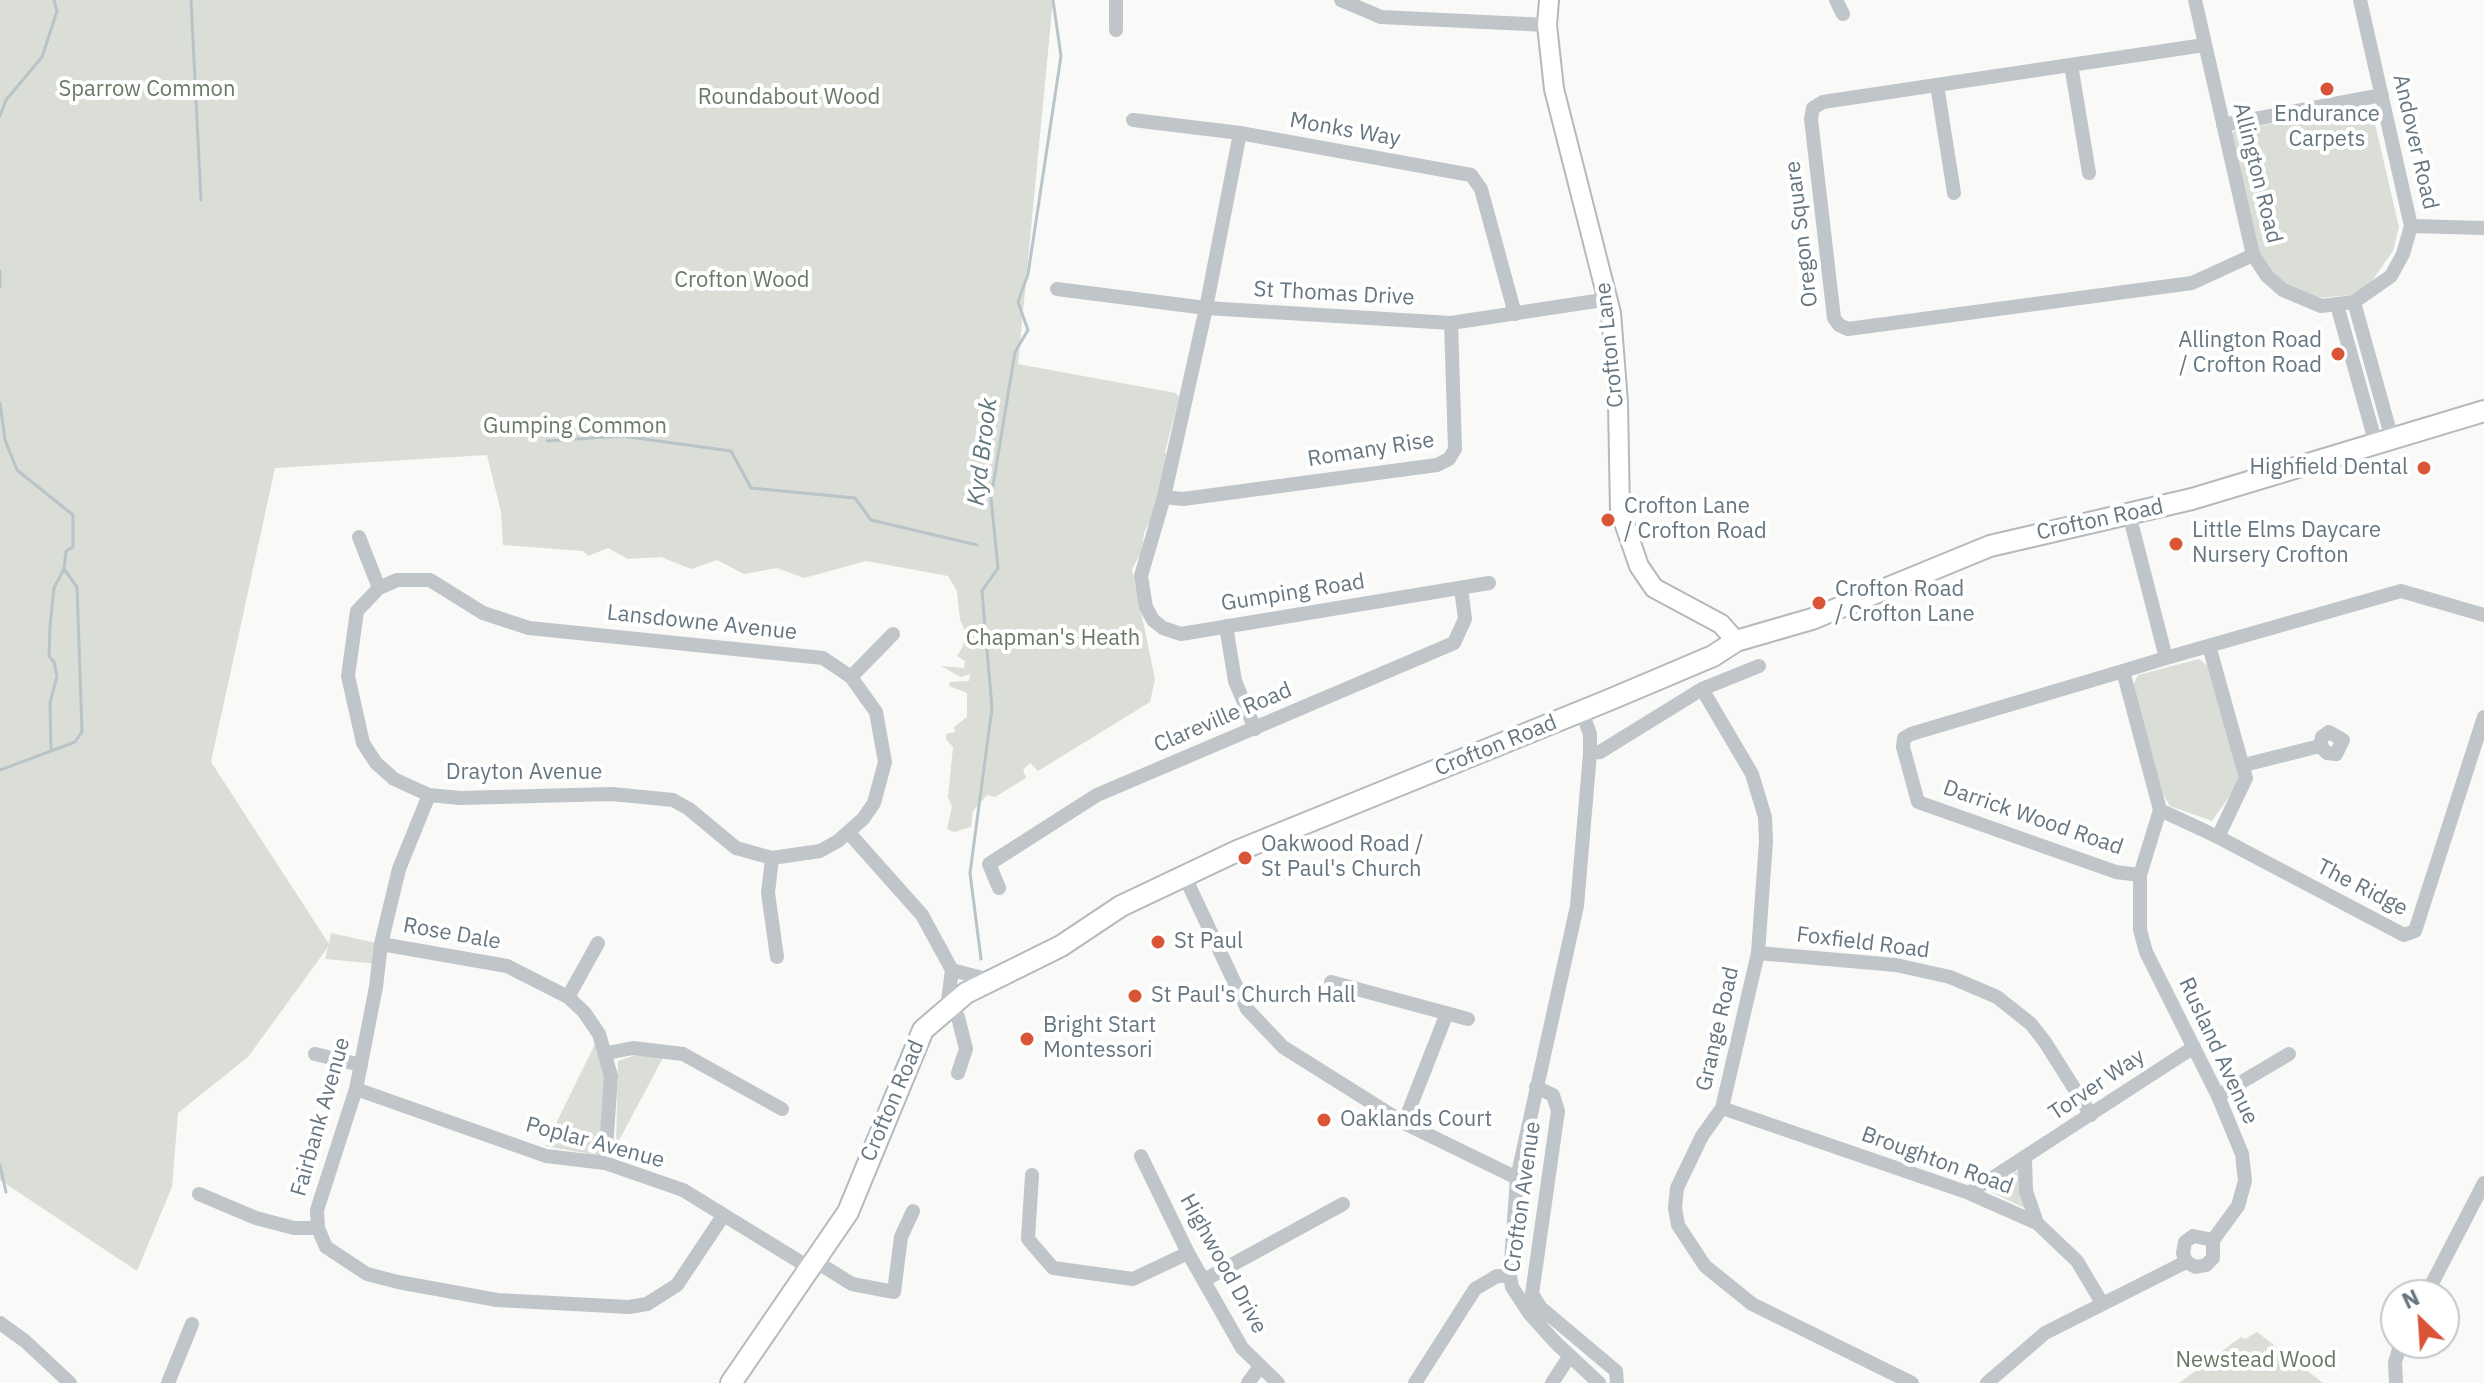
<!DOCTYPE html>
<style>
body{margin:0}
#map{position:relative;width:2484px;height:1383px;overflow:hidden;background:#f9f9f7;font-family:"IBM Plex Sans",sans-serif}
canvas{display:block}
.north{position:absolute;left:2380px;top:1279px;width:80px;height:80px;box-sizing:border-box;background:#fff;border:2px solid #c2c8cd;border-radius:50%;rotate:335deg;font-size:22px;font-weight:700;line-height:32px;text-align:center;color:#667681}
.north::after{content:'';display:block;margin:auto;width:28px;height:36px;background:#da5537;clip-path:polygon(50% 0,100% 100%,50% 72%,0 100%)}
</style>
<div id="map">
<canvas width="2484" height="1383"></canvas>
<div class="north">N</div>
</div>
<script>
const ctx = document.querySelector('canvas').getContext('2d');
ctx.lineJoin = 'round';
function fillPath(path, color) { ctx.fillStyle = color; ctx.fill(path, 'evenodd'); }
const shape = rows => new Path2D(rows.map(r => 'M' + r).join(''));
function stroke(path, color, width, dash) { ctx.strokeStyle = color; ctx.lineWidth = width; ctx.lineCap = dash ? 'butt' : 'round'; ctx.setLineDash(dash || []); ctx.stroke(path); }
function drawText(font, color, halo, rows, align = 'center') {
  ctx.font = font + ' "IBM Plex Sans",sans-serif'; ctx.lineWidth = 8; ctx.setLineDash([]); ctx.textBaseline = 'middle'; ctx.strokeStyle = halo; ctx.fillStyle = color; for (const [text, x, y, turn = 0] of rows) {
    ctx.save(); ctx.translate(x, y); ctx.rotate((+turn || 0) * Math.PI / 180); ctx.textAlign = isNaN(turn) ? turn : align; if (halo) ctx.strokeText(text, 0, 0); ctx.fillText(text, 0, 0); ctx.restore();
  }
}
const green = shape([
 [0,0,1053,0,1018,364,1176,393,1179,398,1165,452,1170,460,1156,509,1144,533,1142,551,1132,569,1155,679,1150,702,1038,771,1030,763,1023,770,1026,778,995,797,987,795,973,811,971,827,954,832,947,829,952,807,948,797,953,747,946,739,946,734,955,732,954,727,967,717,967,693,949,686,950,682,969,681,970,674,961,677,941,666,964,668,965,661,957,656,963,646,965,631,960,620,957,591,948,576,866,561,804,578,777,568,744,574,717,560,691,569,661,557,628,559,608,548,588,556,583,551,503,545,501,512,487,455,275,468,211,762,329,944,331,933,381,944,379,964,325,959,328,947,248,1057,178,1113,172,1187,137,1271,0,1180],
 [2364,106,2372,111,2399,227,2393,251,2369,285,2351,295,2304,299,2282,289,2254,253,2228,137,2234,131],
 [2199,659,2209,667,2238,770,2238,784,2212,821,2170,806,2163,794,2133,685,2138,675],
 [597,1040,606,1076,601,1156,545,1146],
 [642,1053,664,1056,616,1146,618,1061],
 [2019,1170,2029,1210,1987,1190],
 [2257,1332,2323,1383,2179,1383,2241,1337,2245,1339]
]);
const stream = shape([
 [191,0,201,200],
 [0,116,6,100,42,57,57,11,54,0],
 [0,271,0,287],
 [0,403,5,440,17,470,73,515,73,547,66,551,64,569,77,587,82,732,75,742,0,770],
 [547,441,622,436,731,451,751,488,855,498,871,520,977,545],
 [51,751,50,703,57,676,54,662,49,656,50,626,54,588,64,569],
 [981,959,970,873,992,708,982,591,998,568,991,498,1015,352,1028,330,1018,302,1028,274,1061,56,1053,0],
 [0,1165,6,1192]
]);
const street = shape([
 [1341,0,1381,17,1547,25],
 [1836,0,1843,14],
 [2195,0,2253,255,2267,276,2283,290,2321,306,2354,302,2391,276,2403,254,2411,226,2360,0],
 [1116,30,1116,0],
 [2204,45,1823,102,1813,108,1811,119,1834,318,1839,325,1848,329,2192,283,2253,255],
 [2071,65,2089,173],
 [1937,85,1954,193],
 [1133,120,1240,133],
 [2223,125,2382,95],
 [2411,226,2484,228],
 [1057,289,1206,308,1451,323,1609,299],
 [2354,302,2392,439],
 [2337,305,2376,444],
 [1164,497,1183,499,1437,465,1449,459,1455,449,1451,323],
 [2129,514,2166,658,2123,671,2160,810,2218,837,2246,778,2209,646],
 [359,537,379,588],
 [397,580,430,580,483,613,529,628,823,658,851,677,876,712,885,762,874,803,863,819,838,841,820,851,772,858,736,848,689,809,673,800,612,794,460,798,429,795,394,779,376,763,363,743,348,676,357,611,379,588,397,580],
 [1489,583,1181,634,1163,628,1153,620,1146,607,1141,576,1164,497,1206,308,1240,133,1471,175,1481,189,1515,314],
 [1226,626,1235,681,1255,729],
 [2166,658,2401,591,2484,615],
 [2123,671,1911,734,1904,738,1903,747,1918,802,2116,872,2140,875],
 [851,677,893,634],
 [1702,689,1752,774,1765,817,1766,841,1758,953,1742,1022,1722,1108,1702,1136,1677,1188,1675,1208,1678,1225,1705,1266,1752,1304,1912,1383],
 [1582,712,1590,734,1590,753,1577,906,1517,1178,1510,1276,1512,1287,1529,1313,1556,1343,1599,1383],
 [1590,753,1600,752,1702,689,1759,666],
 [2244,765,2320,746,2322,737,2329,732,2343,740,2336,754,2327,753,2320,746],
 [429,795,399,869,381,944,376,987,356,1089,317,1210,318,1228,326,1247,367,1274,398,1282,497,1300,629,1307,647,1304,677,1285,723,1216],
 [2160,810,2140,875,2140,930,2146,952,2218,1096,2242,1154,2245,1181,2238,1206,2213,1240],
 [849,833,922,915,952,970,990,980],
 [2218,837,2404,935,2415,931,2484,717],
 [772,858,768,893,777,957],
 [1184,875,1247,1009,1283,1047,1404,1123,1517,1178],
 [999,888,989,864,1097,795,1454,643,1465,619,1461,588],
 [381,944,507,966,568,997,584,1012,599,1034,611,1076,605,1163],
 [1758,953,1896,965,1950,977,1997,997,2031,1024,2045,1042,2091,1115],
 [952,970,948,1001,958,1017,966,1049,958,1073],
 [1331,982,1468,1019],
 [568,997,598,943],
 [607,1053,633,1048,683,1054,782,1109],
 [315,1054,361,1065],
 [1536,1087,1553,1095,1558,1111,1532,1294,1541,1308,1616,1371,1617,1383],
 [356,1089,546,1156,605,1163,683,1190,810,1268],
 [2218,1096,2289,1054],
 [1722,1108,1969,1193,2037,1223,2077,1261,2102,1303],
 [1404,1123,1447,1013],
 [1141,1156,1188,1253,1242,1348,1278,1383],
 [2025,1160,2026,1191,2037,1223],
 [1032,1175,1028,1239,1053,1268,1133,1279,1188,1253],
 [1969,1193,2194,1047],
 [199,1194,256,1218,294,1228,318,1228],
 [815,1261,852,1284,894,1292,901,1237,913,1211],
 [1206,1279,1343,1204],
 [2426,1295,2484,1183],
 [0,1323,25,1341,70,1383],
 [168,1383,192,1324],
 [1248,1383,1259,1368],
 [1415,1383,1475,1289,1497,1276,1510,1276],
 [1552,1383,1569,1357],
 [1987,1383,2045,1333,2186,1262,2196,1267,2206,1265,2213,1258,2213,1240,2193,1236,2185,1242,2183,1253,2186,1262],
 [2396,1383,2395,1362,2401,1343]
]);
const secondary = shape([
 [1549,0,1547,25,1554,89,1611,313,1618,403,1620,511,1639,566,1654,588,1721,624,1736,641]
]);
const primary = shape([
 [731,1383,848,1212,923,1030,966,993,1061,946,1121,906,1237,851,1609,700,1713,656,1736,641,1812,619,1990,546,2192,499,2484,411]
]);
const markers = [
 [2327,89,8,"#da5537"],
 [2338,354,8,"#da5537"],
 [2424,468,8,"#da5537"],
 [1608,520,8,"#da5537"],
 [2176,544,8,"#da5537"],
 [1819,603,8,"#da5537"],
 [1245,858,8,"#da5537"],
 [1158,942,8,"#da5537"],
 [1135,996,8,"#da5537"],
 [1027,1039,8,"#da5537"],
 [1324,1120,8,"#da5537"]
];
const parkNames = [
 ["Sparrow Common",147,90],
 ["Roundabout Wood",789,98],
 ["Crofton Wood",742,281],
 ["Gumping Common",575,427],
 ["Chapman's Heath",1053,639],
 ["Newstead Wood",2256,1361]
];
const poiNames = [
 ["Endurance",2327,115,"center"],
 ["Carpets",2327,140,"center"],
 ["Allington Road",2322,341,"right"],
 ["/ Crofton Road",2322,366,"right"],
 ["Highfield Dental",2408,468,"right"],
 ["Crofton Lane",1624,507],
 ["/ Crofton Road",1624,532],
 ["Little Elms Daycare",2192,531],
 ["Nursery Crofton",2192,556],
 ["Crofton Road",1835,590],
 ["/ Crofton Lane",1835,615],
 ["Oakwood Road /",1261,845],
 ["St Paul's Church",1261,870],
 ["St Paul",1174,942],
 ["St Paul's Church Hall",1151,996],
 ["Bright Start",1043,1026],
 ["Montessori",1043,1051],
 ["Oaklands Court",1340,1120]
];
const streetNames = [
 ["Monks Way",1345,130,10],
 ["Andover Road",2415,142,77],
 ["Allington Road",2257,173,76],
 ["Oregon Square",1802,234,-97],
 ["St Thomas Drive",1334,294,3],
 ["Crofton Lane",1610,345,-96],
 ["Romany Rise",1371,450,-9],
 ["Crofton Road",2100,520,-12],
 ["Gumping Road",1293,593,-9],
 ["Lansdowne Avenue",702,623,6],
 ["Clareville Road",1223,718,-23],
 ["Crofton Road",1496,746,-22],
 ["Drayton Avenue",524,773],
 ["Darrick Wood Road",2033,818,19],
 ["The Ridge",2362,888,27],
 ["Rose Dale",452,934,10],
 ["Foxfield Road",1863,943,7],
 ["Grange Road",1718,1029,-77],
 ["Rusland Avenue",2218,1051,65],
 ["Torver Way",2097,1085,-34],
 ["Crofton Road",893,1101,-67],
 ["Fairbank Avenue",321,1117,-74],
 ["Poplar Avenue",595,1143,15],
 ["Broughton Road",1937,1161,20],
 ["Crofton Avenue",1523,1197,-82],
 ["Highwood Drive",1223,1264,61]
];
const waterNames = [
 ["Kyd Brook",983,452,-83]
];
fillPath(green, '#daded7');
stroke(stream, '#b8c4c8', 3);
stroke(secondary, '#b3b9bd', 22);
stroke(primary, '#b4b9bd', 24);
stroke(street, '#c0c5c9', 14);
stroke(secondary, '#fff', 18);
stroke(primary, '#fff', 20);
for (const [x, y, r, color] of markers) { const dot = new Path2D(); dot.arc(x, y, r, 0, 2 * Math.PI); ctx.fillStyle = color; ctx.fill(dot); stroke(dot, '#fff', 3); }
drawText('22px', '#697965', '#fff', parkNames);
drawText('22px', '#667681', '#fff', poiNames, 'left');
drawText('22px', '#667681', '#fff', streetNames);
drawText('italic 24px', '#60757a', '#fff', waterNames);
</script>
